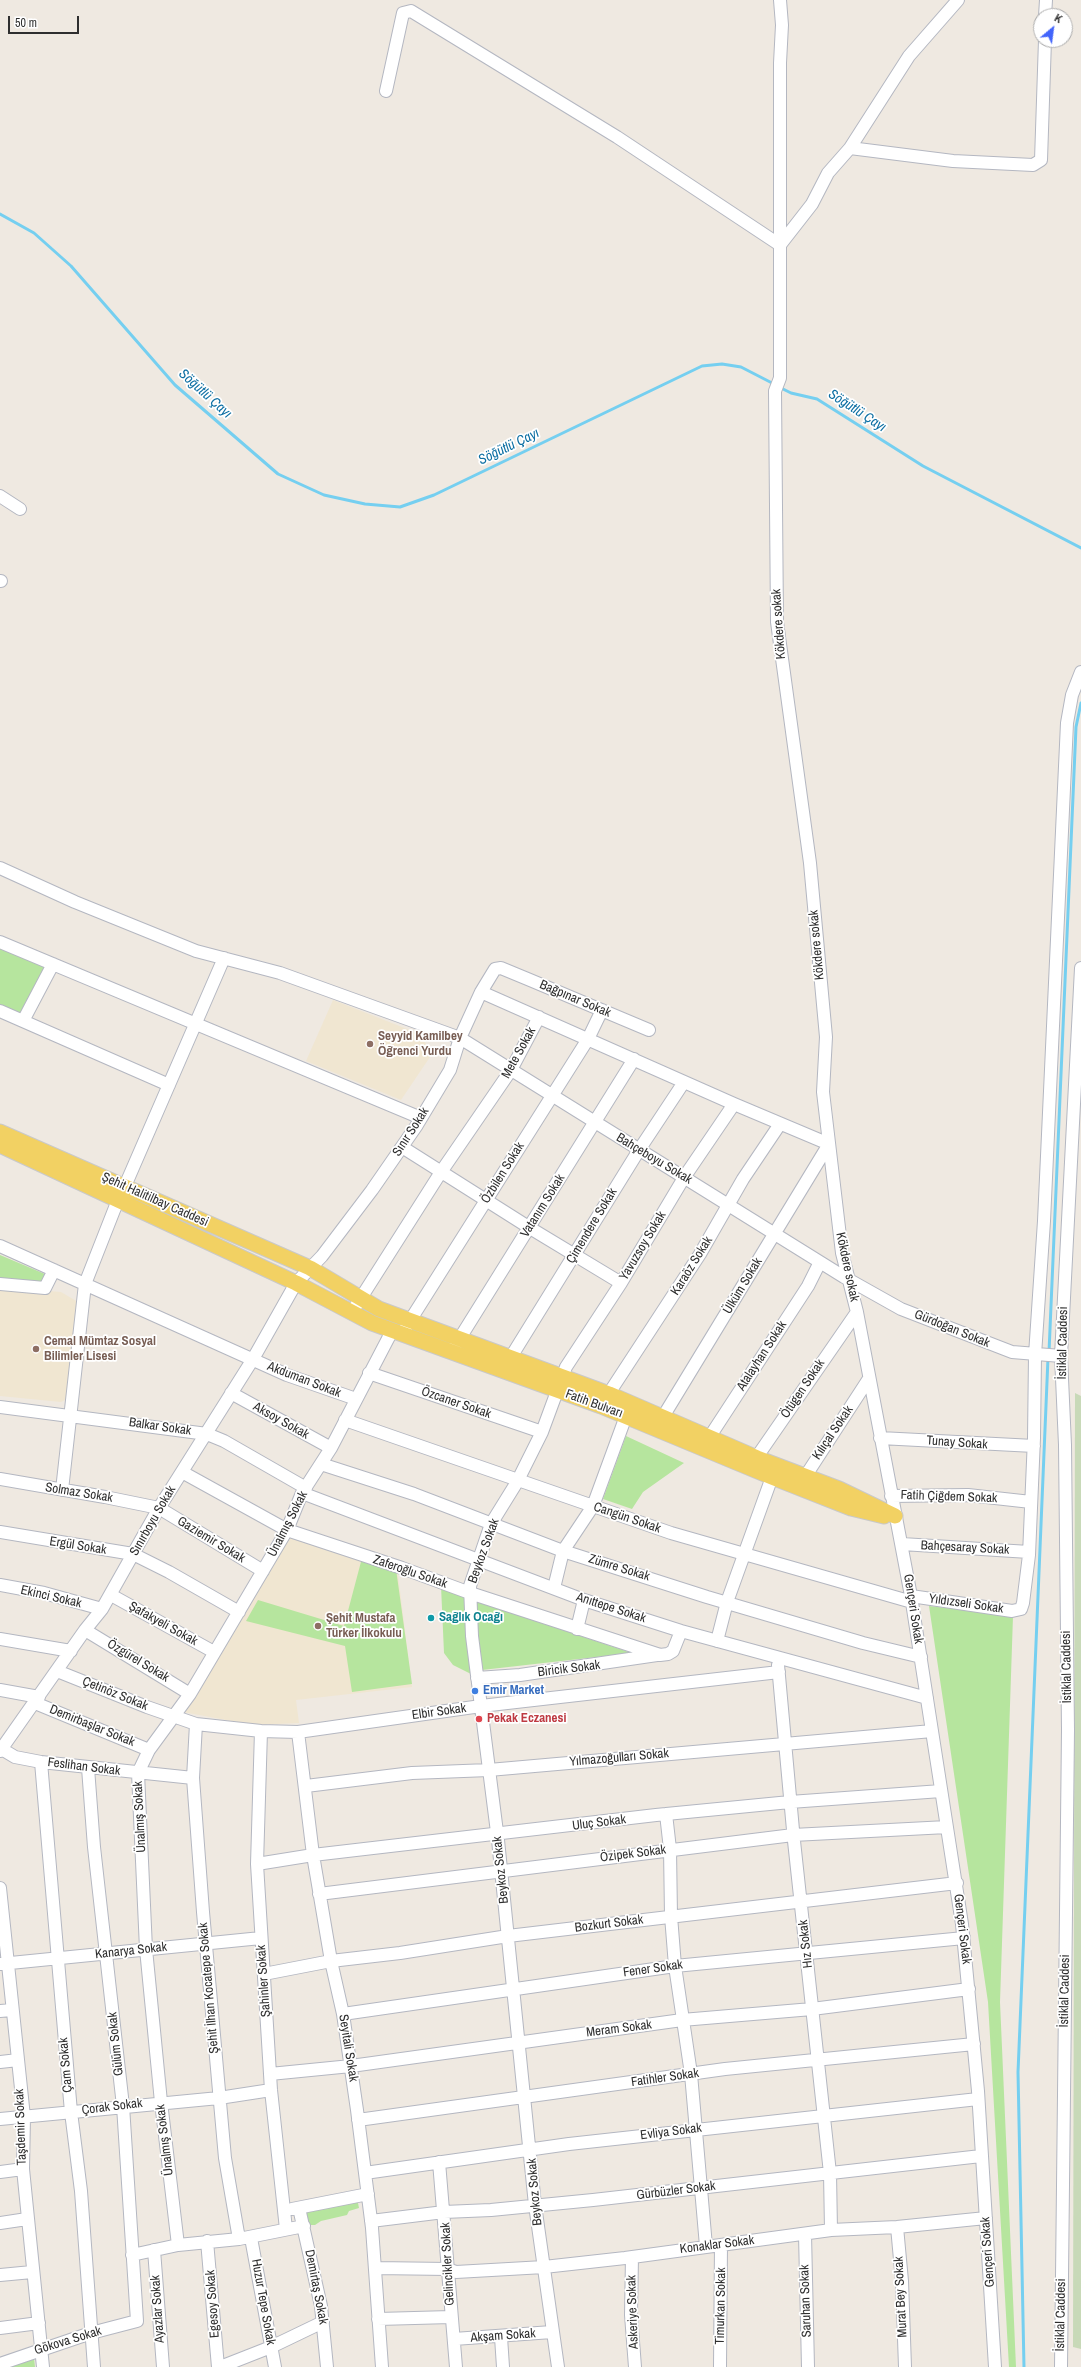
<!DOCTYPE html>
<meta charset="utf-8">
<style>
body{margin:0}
#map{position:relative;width:1081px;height:2367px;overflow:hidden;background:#efe9e1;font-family:"Archivo Narrow",sans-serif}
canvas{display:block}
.north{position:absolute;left:1033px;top:8px;width:40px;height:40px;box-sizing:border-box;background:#fff;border:1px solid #ababab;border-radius:50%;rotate:29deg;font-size:11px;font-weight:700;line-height:16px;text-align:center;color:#2e2e2e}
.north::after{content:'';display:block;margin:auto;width:14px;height:18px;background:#4264fb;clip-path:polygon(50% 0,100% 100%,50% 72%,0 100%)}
.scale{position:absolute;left:8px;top:16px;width:71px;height:18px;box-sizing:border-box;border:2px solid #2e2e2e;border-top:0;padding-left:5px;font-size:12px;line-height:14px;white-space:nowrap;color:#2e2e2e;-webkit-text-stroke:3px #fff;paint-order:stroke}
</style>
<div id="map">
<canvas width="1081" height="2367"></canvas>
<div class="north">K</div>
<div class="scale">50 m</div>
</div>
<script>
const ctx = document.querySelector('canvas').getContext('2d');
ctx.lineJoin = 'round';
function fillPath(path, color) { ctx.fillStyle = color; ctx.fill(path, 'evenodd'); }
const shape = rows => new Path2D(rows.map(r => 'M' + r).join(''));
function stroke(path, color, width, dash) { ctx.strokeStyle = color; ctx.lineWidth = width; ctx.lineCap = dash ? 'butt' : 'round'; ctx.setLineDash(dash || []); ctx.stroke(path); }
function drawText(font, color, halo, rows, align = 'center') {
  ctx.font = font + ' "Archivo Narrow",sans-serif'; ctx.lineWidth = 3.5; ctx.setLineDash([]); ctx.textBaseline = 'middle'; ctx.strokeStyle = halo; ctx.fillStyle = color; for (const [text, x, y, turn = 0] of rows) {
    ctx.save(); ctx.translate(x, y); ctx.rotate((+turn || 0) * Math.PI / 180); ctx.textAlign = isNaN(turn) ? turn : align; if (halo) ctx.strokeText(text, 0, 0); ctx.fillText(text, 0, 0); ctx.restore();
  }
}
const education = shape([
 [333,1000,420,1034,432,1054,401,1100,306,1061],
 [0,1287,61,1292,78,1302,67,1399,61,1402,0,1396],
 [287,1530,397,1566,412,1687,296,1700,299,1723,253,1725,183,1712]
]);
const green = shape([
 [0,947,49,967,23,1017,0,1007],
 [0,1255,52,1277,46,1289,0,1283],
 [626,1436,684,1463,643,1492,632,1509,603,1499],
 [362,1558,396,1569,412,1684,352,1692,345,1646,246,1621,258,1600,344,1626],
 [441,1586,470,1597,473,1675,453,1665,444,1653],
 [475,1601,632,1653,482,1670],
 [929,1606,1013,1616,1000,2002,1016,2367,1009,2367,988,2002],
 [357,2198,359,2208,349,2211,347,2215,321,2221,315,2225,309,2225,301,2209],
 [34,2358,35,2367,7,2367]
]);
const cemetery = shape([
 [1075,1393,1081,1396,1081,2349,1073,2347]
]);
const stream = shape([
 [0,214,34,233,71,266,175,385,278,474,324,495,365,504,400,507,434,495,702,366,722,364,741,367,774,384],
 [779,387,791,393,817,399,923,466,1081,548],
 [1049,1352,1076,727,1081,703],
 [1024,2367,1018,2072,1048,1358]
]);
const minor = shape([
 [780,0,782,25,780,63,780,378,775,391,777,622,810,863,826,1037,823,1092,842,1253,857,1312,911,1596,962,1924,978,2091,995,2367],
 [1045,16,1046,0],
 [386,91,403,13,411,11,617,137,780,245,812,204,828,173,850,148,909,56,958,0],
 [850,148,953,161,1033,165,1041,160,1045,40],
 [0,496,20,509],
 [0,581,1,581],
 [0,868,75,902,196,951,280,973,460,1038,844,1277,901,1309,1012,1352,1061,1356],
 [0,942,421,1118],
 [481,992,734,1104,829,1144,658,1425],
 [0,1011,169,1085],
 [23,1021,53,964],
 [402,1147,530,1228,621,1283],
 [125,1186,224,958],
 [0,1246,287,1375,356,1399],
 [0,1284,45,1288,54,1270],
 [352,1312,441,1172,511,1070,539,1017],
 [406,1327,588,1039,602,1010],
 [455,1346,634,1059],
 [506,1365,639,1150,684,1082],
 [369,1373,542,1432],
 [231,1393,331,1448],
 [604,1401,700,1254,743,1179,780,1124],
 [0,1407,207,1434,224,1441,306,1488],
 [345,1420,671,1533,912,1602],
 [880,1438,1034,1446],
 [705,1444,808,1286,820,1262],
 [321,1464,414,1494,563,1551,707,1597,863,1643,921,1657],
 [752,1464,857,1312],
 [182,1472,287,1530,402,1568,470,1593,660,1655,668,1654,673,1651,681,1631],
 [0,1479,105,1497,159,1508,263,1571],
 [801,1483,868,1380],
 [62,1490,85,1284,118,1200],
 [302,1493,584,1600,681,1631,927,1698],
 [891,1496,968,1495,1031,1502],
 [0,1532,133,1554,169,1572,239,1612],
 [902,1544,1029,1552],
 [0,1585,44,1593,102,1609],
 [554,1588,563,1551,593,1506,626,1416],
 [111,1595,214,1652],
 [911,1596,1012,1611,1021,1609,1023,1603,1029,1555,1034,1438,1035,1355,1044,1221,1067,723,1072,695,1081,672],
 [577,1629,584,1600],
 [85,1630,190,1694],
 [0,1639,71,1651],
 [717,1641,727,1602,772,1477],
 [778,1665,794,1841,830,2173,831,2230],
 [57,1671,147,1707,196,1724,261,1731,298,1732,481,1706,779,1672],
 [477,1678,520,1675,657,1655],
 [0,1690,39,1697],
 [35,1703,149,1750],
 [196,1724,193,1778,203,1912,225,2158,239,2239,304,2226],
 [261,1731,257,1864,271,2090,286,2229],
 [298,1732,313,1855,331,1961,343,2014,357,2110,372,2228,382,2367],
 [0,1748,15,1757,41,1762,193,1778],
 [0,1751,85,1630,102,1609,159,1508,253,1359,296,1283,322,1256,372,1190,417,1125,450,1070,460,1038,481,992,495,969,501,968,530,980,649,1030],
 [41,1762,71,2112,81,2191,94,2367],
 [306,1786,412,1773,489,1770,932,1731],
 [666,1814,670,1849,671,1916,675,1966,691,2074,706,2246],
 [257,1864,313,1855,656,1815,790,1802,941,1791],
 [0,1888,24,2117,23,2169,43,2367],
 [319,1894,793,1835,947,1827],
 [0,1964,261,1938],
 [264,1974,331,1961,400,1953,508,1936,957,1883],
 [0,2011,12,2010],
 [343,2014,675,1966,964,1938],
 [0,2062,18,2060],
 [270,2074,351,2066,682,2020,812,2009,969,1989],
 [0,2119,219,2098,271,2090],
 [358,2120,725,2069,974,2044],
 [439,2162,456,2367],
 [0,2172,23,2169],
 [365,2173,569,2144,978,2099],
 [299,2208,321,2306,327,2367],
 [292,2209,368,2194],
 [371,2221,444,2212,491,2210,593,2200,981,2156],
 [0,2223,27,2219],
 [897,2227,902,2281,905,2367],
 [805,2234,808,2367],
 [251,2238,275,2367],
 [239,2239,178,2245,161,2102,146,1949,138,1773,149,1750,190,1694,287,1530,302,1493,331,1448,392,1331],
 [207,2241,218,2367],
 [154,2250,163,2367],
 [132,2255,178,2245],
 [632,2257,631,2315,635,2367],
 [375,2268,448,2269,456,2272,544,2267,625,2258,831,2230,897,2227,986,2218],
 [0,2275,32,2272],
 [378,2319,451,2317],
 [0,2328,39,2323],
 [501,2337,503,2367],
 [454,2339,552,2332],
 [0,2364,91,2333,137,2321,123,2106,94,1847,88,1768],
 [220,2367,271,2347,323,2322],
 [558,2367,535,2205,498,1840,472,1636,470,1586,491,1524,517,1482,542,1432,566,1367,621,1283,685,1176,734,1104],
 [720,2367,721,2245],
 [1061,2367,1068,1730,1065,1445,1061,1356,1081,968]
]);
const major = shape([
 [0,1132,310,1268,379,1309,609,1394,757,1458,839,1489,895,1516],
 [0,1145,296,1283,372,1323,601,1406,772,1477,851,1508,884,1516]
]);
const markers = [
 [370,1044,4,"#8d6e63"],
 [36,1349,4,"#8d6e63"],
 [431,1618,4,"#0f9aa8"],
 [318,1626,4,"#8d6e63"],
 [475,1691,4,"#3f7fe0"],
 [479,1719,4,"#e0444e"]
];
const streetNames = [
 ["Kökdere sokak",779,624,-94],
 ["Kökdere sokak",817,945,-95],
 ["Bağpınar Sokak",575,999,23],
 ["Mete Sokak",519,1053,-61],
 ["Sınır Sokak",411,1132,-57],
 ["Bahçeboyu Sokak",654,1159,31],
 ["Özbilen Sokak",503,1173,-58],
 ["Şehit Halitilbay Caddesi",155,1200,24],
 ["Vatanım Sokak",543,1206,-58],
 ["Çimendere Sokak",592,1226,-59],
 ["Yavuzsoy Sokak",643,1246,-59],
 ["Karaöz Sokak",692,1266,-58],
 ["Kökdere sokak",847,1267,78],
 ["Ülküm Sokak",743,1286,-59],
 ["Gürdoğan Sokak",952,1329,22],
 ["İstiklal Caddesi",1063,1343,-89],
 ["Atalayhan Sokak",762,1356,-57],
 ["Akduman Sokak",304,1380,21],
 ["Ötügen Sokak",803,1389,-56],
 ["Özcaner Sokak",456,1403,19],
 ["Fatih Bulvarı",594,1404,20],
 ["Aksoy Sokak",281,1421,29],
 ["Balkar Sokak",160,1427,8],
 ["Kılıçal Sokak",833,1433,-56],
 ["Tunay Sokak",957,1443,4],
 ["Solmaz Sokak",79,1493,9],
 ["Fatih Çiğdem Sokak",949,1497,2],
 ["Cangün Sokak",627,1518,19],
 ["Sınırboyu Sokak",153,1521,-60],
 ["Ünalmış Sokak",288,1524,-63],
 ["Gaziemir Sokak",211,1540,31],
 ["Ergül Sokak",78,1546,9],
 ["Bahçesaray Sokak",965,1548,3],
 ["Beykoz Sokak",484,1551,-70],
 ["Zümre Sokak",619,1568,17],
 ["Zaferoğlu Sokak",410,1572,19],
 ["Ekinci Sokak",51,1597,13],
 ["Yıldızseli Sokak",966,1604,8],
 ["Anıttepe Sokak",611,1608,18],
 ["Gençeri Sokak",913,1609,81],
 ["Şafakyeli Sokak",163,1624,29],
 ["Özgürel Sokak",138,1661,31],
 ["İstiklal Caddesi",1067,1667,-91],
 ["Biricik Sokak",569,1669,-7],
 ["Çetinöz Sokak",115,1694,22],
 ["Elbir Sokak",439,1712,-8],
 ["Demirbaşlar Sokak",92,1726,22],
 ["Yılmazoğulları Sokak",619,1758,-5],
 ["Feslihan Sokak",84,1767,7],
 ["Ünalmış Sokak",140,1817,-93],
 ["Uluç Sokak",599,1823,-7],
 ["Özipek Sokak",633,1854,-7],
 ["Beykoz Sokak",501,1870,-96],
 ["Bozkurt Sokak",609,1924,-7],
 ["Gençeri Sokak",962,1929,83],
 ["Hız Sokak",806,1944,-96],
 ["Kanarya Sokak",131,1951,-6],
 ["Fener Sokak",653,1969,-8],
 ["Şahinler Sokak",264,1981,-94],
 ["Şehit İlhan Kocatepe Sokak",209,1988,-95],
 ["İstiklal Caddesi",1065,1991,-89],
 ["Meram Sokak",619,2029,-7],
 ["Gülüm Sokak",116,2044,-96],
 ["Seyitali Sokak",348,2048,81],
 ["Çam Sokak",66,2065,-95],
 ["Fatihler Sokak",665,2078,-8],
 ["Çorak Sokak",112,2107,-7],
 ["Taşdemir Sokak",21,2127,-92],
 ["Evliya Sokak",671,2132,-7],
 ["Ünalmış Sokak",165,2140,-97],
 ["Gürbüzler Sokak",676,2191,-7],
 ["Beykoz Sokak",535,2192,-95],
 ["Konaklar Sokak",717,2245,-7],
 ["Gençeri Sokak",988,2252,-94],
 ["Gelincikler Sokak",448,2264,-93],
 ["Demirtaş Sokak",316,2287,79],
 ["Murat Bey Sokak",901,2297,-93],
 ["Saruhan Sokak",806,2301,-92],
 ["Huzur Tepe Sokak",263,2302,80],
 ["Egesoy Sokak",213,2304,-94],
 ["Timurkan Sokak",721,2306,-89],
 ["Ayazlar Sokak",158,2309,-94],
 ["Askeriye Sokak",633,2312,-92],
 ["İstiklal Caddesi",1061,2315,-89],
 ["Akşam Sokak",503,2336,-4],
 ["Gökova Sokak",68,2341,-17]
];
const educationNames = [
 ["Seyyid Kamilbey",378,1037],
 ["Öğrenci Yurdu",378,1052],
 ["Cemal Mümtaz Sosyal",44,1342],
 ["Bilimler Lisesi",44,1357],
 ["Şehit Mustafa",326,1619],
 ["Türker İlkokulu",326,1634]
];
const cultureNames = [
 ["Sağlık Ocağı",439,1618]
];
const shopNames = [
 ["Emir Market",483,1691]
];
const healthNames = [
 ["Pekak Eczanesi",487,1719]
];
const waterNames = [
 ["Söğütlü Çayı",205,394,42],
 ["Söğütlü Çayı",857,411,33],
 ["Söğütlü Çayı",509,447,-26]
];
fillPath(education, '#f0e6d1');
fillPath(green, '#b6e59e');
fillPath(cemetery, '#c8d9b8');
stroke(stream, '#75cff0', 3);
stroke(minor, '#b4b7c1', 14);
stroke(major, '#c9c9c9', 17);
stroke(minor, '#fff', 12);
stroke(major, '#f2d163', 15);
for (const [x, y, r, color] of markers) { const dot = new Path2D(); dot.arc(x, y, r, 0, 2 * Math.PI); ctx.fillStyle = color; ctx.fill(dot); stroke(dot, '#fff', 1.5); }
drawText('13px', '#2e2e2e', '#fff', streetNames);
drawText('bold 13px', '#785e54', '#fff', educationNames, 'left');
drawText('bold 13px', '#0d838f', '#fff', cultureNames, 'left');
drawText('bold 13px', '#366cbe', '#fff', shopNames, 'left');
drawText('bold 13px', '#be3a42', '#fff', healthNames, 'left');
drawText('italic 14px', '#0d6fa3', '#fff', waterNames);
</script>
